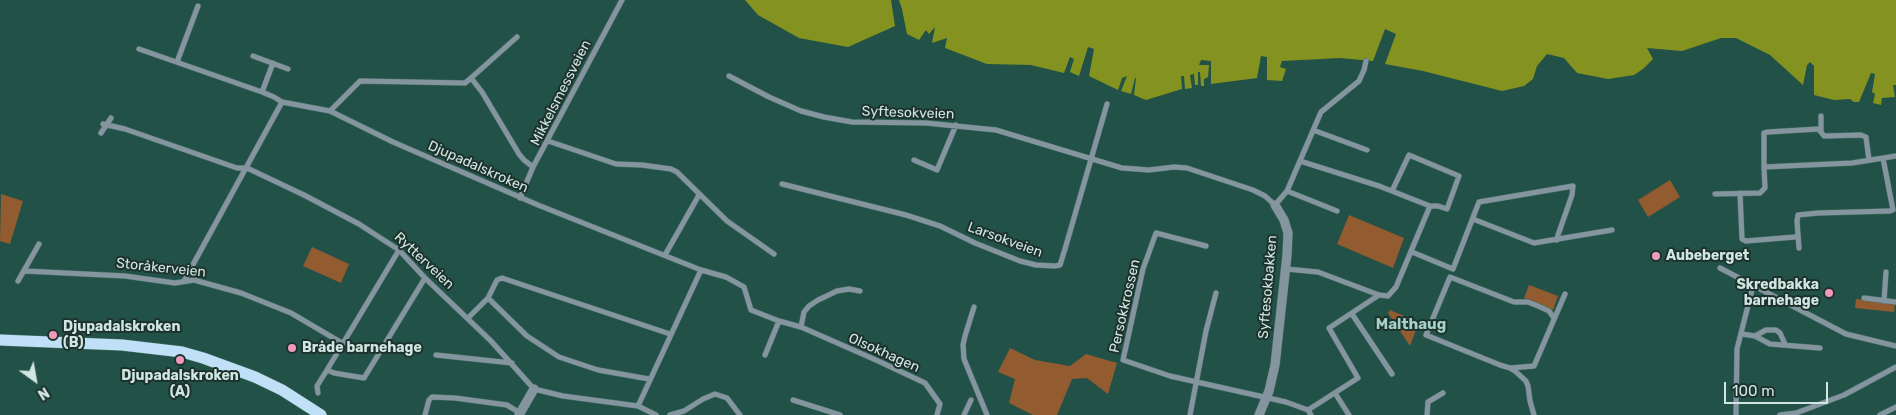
<!DOCTYPE html>
<meta charset="utf-8">
<style>
body{margin:0}
#map{position:relative;width:1896px;height:415px;overflow:hidden;background:#225147;font-family:Rubik,sans-serif}
canvas{display:block}
.north{position:absolute;left:10px;top:355px;width:50px;height:50px;-webkit-text-stroke:4px #1e322d;paint-order:stroke;rotate:148deg;font-size:14px;font-weight:700;line-height:20px;text-align:center;color:#cfe7e0}
.north::after{content:'';display:block;margin:auto;width:18px;height:22px;background:#cfe7e0;clip-path:polygon(50% 0,100% 100%,50% 72%,0 100%)}
.scale{position:absolute;left:1724px;top:382px;width:104px;height:22px;box-sizing:border-box;border:2px solid #cfe7e0;border-top:0;padding-left:6px;font-size:15px;line-height:18px;white-space:nowrap;color:#cfe7e0;-webkit-text-stroke:4px #1e322d;paint-order:stroke}
</style>
<div id="map">
<canvas width="1896" height="415"></canvas>
<div class="north">N</div>
<div class="scale">100 m</div>
</div>
<script>
const ctx = document.querySelector('canvas').getContext('2d');
ctx.lineJoin = 'round';
function fillPath(path, color) { ctx.fillStyle = color; ctx.fill(path, 'evenodd'); }
const shape = rows => new Path2D(rows.map(r => 'M' + r).join(''));
function stroke(path, color, width, dash) { ctx.strokeStyle = color; ctx.lineWidth = width; ctx.lineCap = dash ? 'butt' : 'round'; ctx.setLineDash(dash || []); ctx.stroke(path); }
function drawText(font, color, halo, rows, align = 'center') {
  ctx.font = font + ' Rubik,sans-serif'; ctx.lineWidth = 4; ctx.setLineDash([]); ctx.textBaseline = 'middle'; ctx.strokeStyle = halo; ctx.fillStyle = color; for (const [text, x, y, turn = 0] of rows) {
    ctx.save(); ctx.translate(x, y); ctx.rotate((+turn || 0) * Math.PI / 180); ctx.textAlign = isNaN(turn) ? turn : align; if (halo) ctx.strokeText(text, 0, 0); ctx.fillText(text, 0, 0); ctx.restore();
  }
}
const green = shape([
 [1670,180,1680,197,1648,217,1638,200],
 [1,194,23,201,10,244,0,241],
 [1349,215,1404,238,1393,268,1337,244],
 [312,247,349,264,341,283,303,266],
 [1529,285,1558,296,1553,310,1524,298],
 [1856,299,1895,303,1894,312,1855,308],
 [1390,310,1419,322,1410,346,1388,313],
 [1010,348,1035,360,1070,366,1086,354,1117,363,1108,394,1087,378,1072,379,1057,415,1033,415,1009,403,1015,379,998,372]
]);
const water = shape([
 [745,0,891,0,895,26,848,47,799,38,758,15],
 [899,0,1896,0,1896,85,1893,85,1895,97,1882,98,1881,105,1873,103,1875,94,1872,92,1875,74,1871,73,1859,102,1854,102,1850,99,1834,100,1814,95,1814,66,1810,62,1807,65,1803,85,1770,55,1736,38,1721,38,1682,51,1647,48,1653,59,1643,69,1634,75,1608,79,1577,73,1564,58,1547,54,1537,66,1533,79,1524,86,1502,91,1423,71,1385,64,1396,34,1385,29,1373,61,1340,58,1282,61,1280,67,1286,69,1282,81,1267,80,1267,57,1261,56,1257,78,1211,84,1211,61,1201,60,1199,65,1209,65,1208,77,1204,79,1204,86,1201,86,1200,72,1198,72,1198,85,1195,85,1194,74,1190,75,1192,88,1185,89,1184,76,1181,76,1182,89,1146,100,1134,95,1136,78,1135,78,1131,94,1121,91,1127,76,1122,78,1118,90,1089,76,1094,49,1088,47,1079,76,1070,72,1074,59,1070,57,1064,73,1031,65,987,64,945,48,947,38,932,43,935,27,929,34,926,30,919,40,907,34,902,9]
]);
const minor = shape([
 [139,49,262,92,274,97,282,102],
 [253,56,288,69],
 [177,62,198,6],
 [729,76,769,97,801,111,824,117,852,122,926,123,996,130,1122,168,1149,170,1174,167,1187,168,1253,190,1265,196,1275,205,1287,191,1321,112,1359,81,1364,70,1366,61],
 [471,78,517,37],
 [262,92,273,63],
 [282,102,330,111,393,142,538,205,701,270,726,277,744,287,751,310,779,321,801,327,876,360,925,383,940,404,937,415],
 [330,111,360,81,465,83,471,78,482,92,519,154,524,160,533,167],
 [1821,116,1821,132,1824,136,1861,135,1866,137,1869,160],
 [103,124,125,129,237,168,247,168,304,195,359,224,399,250,425,278,491,341,534,389,563,396,638,406,656,415],
 [1313,130,1367,150],
 [101,133,111,118],
 [548,141,616,164,642,165,671,169,677,172,727,221,774,254],
 [914,160,937,170,956,125],
 [1300,161,1379,186,1430,206,1438,206,1447,209,1459,176,1409,155,1392,191],
 [1764,167,1764,133,1768,132,1818,129,1821,132],
 [782,184,906,215,940,226,975,243,1020,261,1036,265,1055,266,1060,265,1065,249,1107,104],
 [1287,191,1337,211],
 [1740,193,1742,239,1746,241,1795,237,1798,235],
 [1715,194,1760,193,1765,188,1764,167,1852,163,1896,156],
 [520,198,533,167,622,0],
 [1473,219,1534,243,1612,230],
 [1206,246,1156,233,1143,269,1123,360,1170,376,1286,402,1308,410,1311,415],
 [1799,248,1797,221,1798,215,1818,213,1890,211,1893,210,1883,158],
 [1412,252,1453,269,1479,202,1573,186,1572,195,1558,235,1557,240],
 [665,255,699,195],
 [1720,268,1846,334,1896,346],
 [1286,269,1318,272,1379,295,1388,296,1396,287,1430,206],
 [25,271,125,276,175,283,194,280,241,293,291,313,342,343],
 [18,281,39,244],
 [184,281,282,102],
 [1864,298,1896,302],
 [1884,301,1886,272],
 [974,307,965,336,963,345,964,359,987,415],
 [1352,314,1392,374],
 [468,318,488,298],
 [801,327,804,312,809,306,818,300,837,291,849,289,860,291],
 [1742,334,1755,336,1770,344,1820,348],
 [1755,336,1766,330,1776,330,1780,333,1785,344],
 [436,355,512,363],
 [765,355,779,321],
 [1511,368,1534,366,1565,294],
 [327,370,334,373,364,378,425,278],
 [649,379,598,370,559,357,527,336,488,298,497,280,502,278,670,334],
 [318,393,317,386,327,370,399,250],
 [1335,393,1349,415],
 [793,400,840,415],
 [638,406,701,270],
 [1308,410,1358,378,1329,328,1379,295],
 [425,415,429,400,432,397,455,398,507,405,520,413],
 [670,415,684,411,703,399,715,394,727,398,740,415],
 [964,415,971,400],
 [1190,415,1206,331,1216,293],
 [1427,415,1428,402,1443,393],
 [1534,415,1530,401,1528,386,1526,381,1515,371,1510,368,1500,365,1426,335,1450,277,1514,302,1528,302,1538,306,1549,311,1554,318],
 [1736,415,1737,349,1753,286],
 [1780,415,1796,413,1844,395,1896,367],
 [1880,415,1896,407]
]);
const tertiary = shape([
 [519,415,534,389],
 [1259,415,1269,391,1275,365,1287,255,1288,233,1284,220,1275,205]
]);
const primary = shape([
 [0,340,122,345,182,352,203,358,255,377,282,390,321,415]
]);
const markers = [
 [1656,256,5,"#ef9ab8"],
 [1829,293,5,"#ef9ab8"],
 [53,335,5,"#ef9ab8"],
 [292,348,5,"#ef9ab8"],
 [180,360,5,"#ef9ab8"]
];
const streetNames = [
 ["Mikkelsmessveien",561,93,-63],
 ["Syftesokveien",908,113,2],
 ["Djupadalskroken",478,167,24],
 ["Larsokveien",1005,240,20],
 ["Rytterveien",424,261,43],
 ["Storåkerveien",161,268,6],
 ["Syftesokbakken",1268,287,-85],
 ["Persokkrossen",1125,306,-77],
 ["Olsokhagen",884,353,24]
];
const poiNames = [
 ["Aubeberget",1666,256],
 ["Skredbakka",1819,285,"right"],
 ["barnehage",1819,301,"right"],
 ["Djupadalskroken",63,327],
 ["(B)",63,343],
 ["Bråde barnehage",302,348],
 ["Djupadalskroken",180,376,"center"],
 ["(A)",180,392,"center"]
];
const neighbourhoodNames = [
 ["Malthaug",1411,325]
];
fillPath(green, '#925b30');
fillPath(water, '#84931f');
stroke(minor, '#456f66', 6);
stroke(tertiary, '#456f66', 10);
stroke(primary, '#456f66', 12);
stroke(minor, '#85959f', 5);
stroke(tertiary, '#85959f', 9);
stroke(primary, '#bfe0f6', 11);
for (const [x, y, r, color] of markers) { const dot = new Path2D(); dot.arc(x, y, r, 0, 2 * Math.PI); ctx.fillStyle = color; ctx.fill(dot); stroke(dot, '#1e322d', 2); }
drawText('14px', '#cfe7e0', '#1e322d', streetNames);
drawText('bold 14px', '#cfe7e0', '#1e322d', poiNames, 'left');
drawText('bold 15px', '#a2d3c6', '#1e322d', neighbourhoodNames);
</script>
